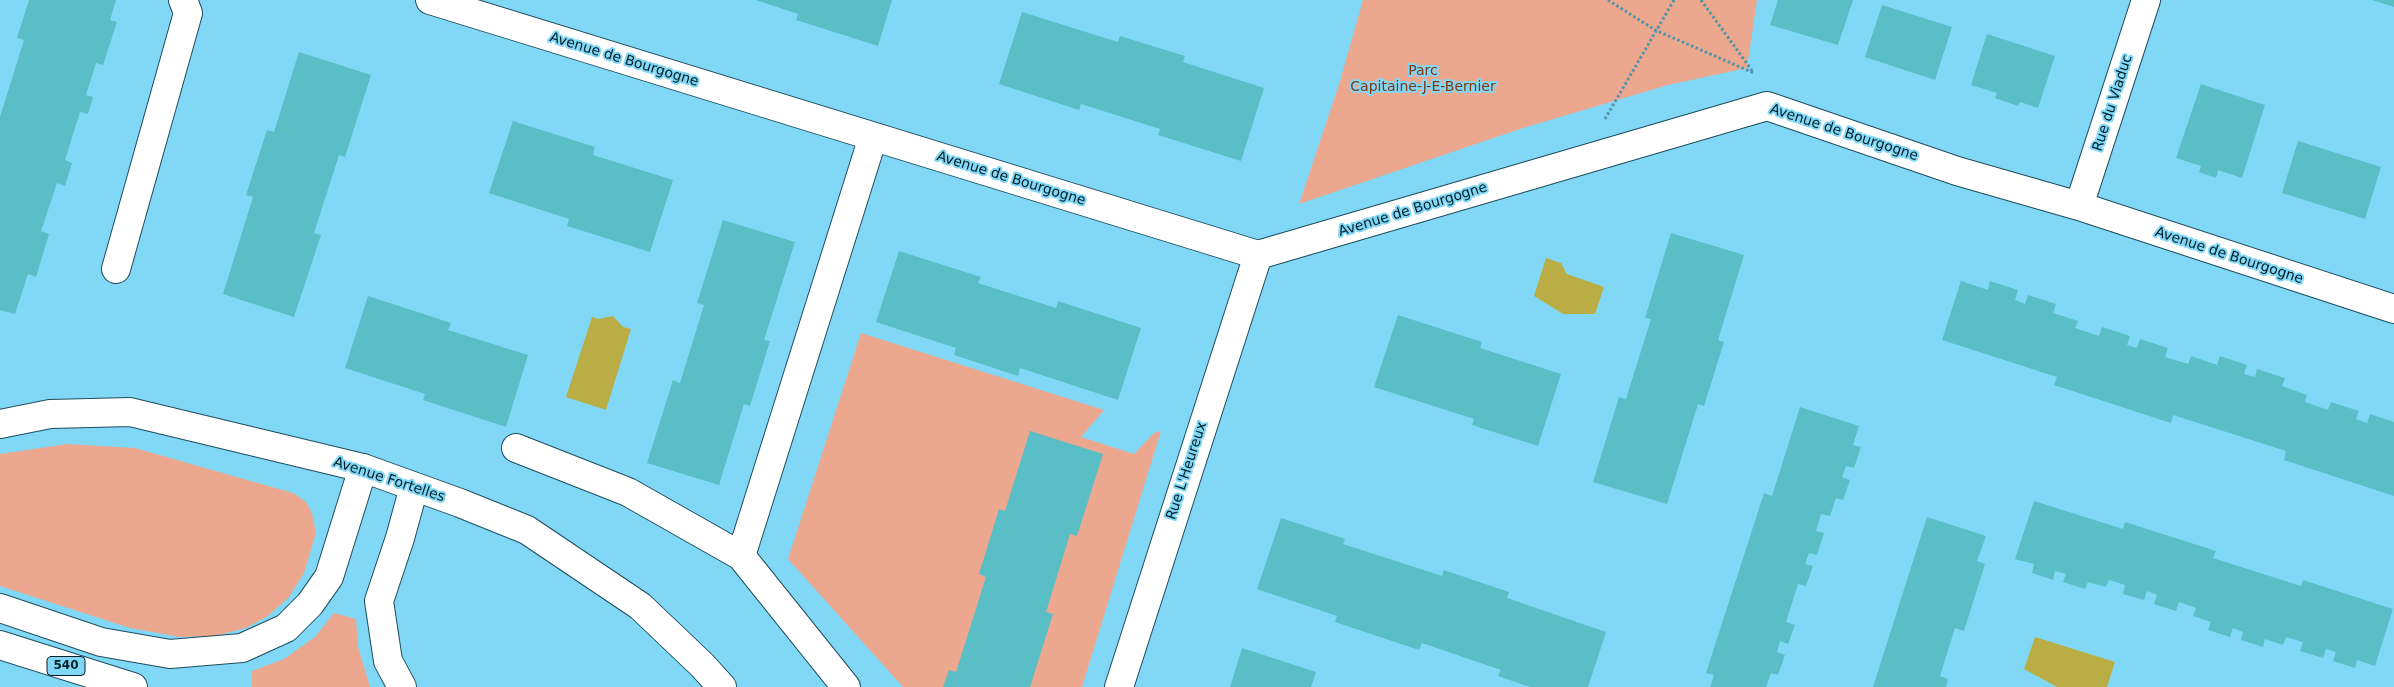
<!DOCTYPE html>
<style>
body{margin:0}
canvas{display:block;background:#81d8f6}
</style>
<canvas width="2394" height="687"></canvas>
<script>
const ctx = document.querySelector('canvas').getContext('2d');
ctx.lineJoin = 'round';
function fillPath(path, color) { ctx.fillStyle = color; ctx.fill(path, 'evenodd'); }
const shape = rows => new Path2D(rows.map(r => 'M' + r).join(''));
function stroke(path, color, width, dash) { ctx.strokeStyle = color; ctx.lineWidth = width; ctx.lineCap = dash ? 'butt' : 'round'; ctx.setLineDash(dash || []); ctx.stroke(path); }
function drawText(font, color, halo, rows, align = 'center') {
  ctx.font = font + ' "DejaVu Sans",sans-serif'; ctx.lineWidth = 4; ctx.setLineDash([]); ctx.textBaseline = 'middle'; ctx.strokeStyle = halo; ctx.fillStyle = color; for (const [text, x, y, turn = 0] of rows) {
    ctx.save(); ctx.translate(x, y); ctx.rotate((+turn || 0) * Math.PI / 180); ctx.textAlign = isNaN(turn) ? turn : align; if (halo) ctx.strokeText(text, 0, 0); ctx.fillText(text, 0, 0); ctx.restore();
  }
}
const green = shape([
 [1363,0,1757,0,1747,68,1668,85,1523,128,1299,204,1340,81],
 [861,333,1104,410,1081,437,1134,454,1154,433,1161,431,1082,687,903,687,788,559],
 [67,444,135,448,293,493,306,502,312,513,316,533,304,573,289,597,268,616,246,628,215,636,180,637,130,628,0,586,0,454],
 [334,613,356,619,358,647,370,687,252,687,252,671,284,659,315,637]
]);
const water = shape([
 [1546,258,1561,263,1567,274,1604,287,1595,314,1563,314,1534,296],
 [613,316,623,327,631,329,606,410,566,397,592,317,598,319],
 [2035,637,2115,662,2107,687,2057,687,2024,669]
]);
const building = shape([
 [29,0,116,0,110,20,117,22,103,65,96,63,86,95,93,97,88,114,80,112,65,160,72,163,65,186,57,183,41,231,49,234,36,277,28,274,15,314,0,310,0,117,24,40,17,38],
 [756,0,892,0,878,46,796,20,798,14],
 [1778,0,1853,0,1838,45,1770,25],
 [2372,0,2394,0,2394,7],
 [1882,5,1952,27,1935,80,1865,57],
 [1022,12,1118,42,1120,36,1185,56,1183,62,1264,88,1241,161,1158,135,1160,129,1081,104,1079,110,999,84],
 [1987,34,2055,56,2038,108,2020,102,2018,106,1995,98,1997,93,1971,85],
 [299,52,371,75,345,157,339,155,314,233,321,235,294,317,223,294,253,197,246,195,267,130,274,132],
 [2201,84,2265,105,2242,178,2218,170,2216,178,2199,172,2201,166,2176,158],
 [513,121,595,147,593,155,673,180,650,252,567,226,569,219,489,193],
 [2298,141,2381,167,2365,219,2282,193],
 [723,220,795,242,764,340,770,341,750,406,744,404,719,485,647,463,673,380,680,383,704,305,697,303],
 [1671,233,1744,255,1718,340,1724,342,1704,406,1698,404,1667,504,1593,482,1619,397,1626,399,1651,319,1645,318],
 [899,251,981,277,978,283,1056,308,1058,301,1141,328,1118,400,1020,368,1018,376,954,355,956,348,876,322],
 [1961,281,1988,290,1990,281,2018,290,2015,300,2025,304,2028,295,2056,304,2053,313,2078,321,2075,328,2099,336,2102,327,2130,336,2127,345,2137,348,2140,339,2168,348,2165,357,2188,364,2191,356,2217,365,2220,356,2247,365,2244,374,2255,377,2257,369,2285,378,2282,386,2307,395,2305,402,2328,410,2331,402,2359,411,2356,419,2367,423,2370,414,2394,422,2394,496,2284,460,2286,451,2173,415,2171,423,2054,385,2057,377,1942,340],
 [368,296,451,323,448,330,528,355,506,427,423,400,425,394,345,368],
 [1398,315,1482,342,1480,348,1561,374,1538,446,1472,425,1474,419,1374,387],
 [1800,407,1859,426,1853,445,1861,447,1854,468,1846,466,1842,477,1850,480,1843,500,1836,498,1830,516,1821,514,1816,531,1824,533,1817,555,1809,553,1805,564,1813,566,1806,586,1798,584,1786,622,1795,625,1788,644,1780,641,1777,652,1785,655,1778,675,1771,673,1766,687,1710,687,1714,675,1706,673,1764,493,1772,496],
 [1030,431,1103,454,1077,536,1070,534,1046,612,1053,614,1030,687,943,687,949,670,956,672,986,577,979,574,999,509,1005,511],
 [2034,501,2123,529,2125,522,2216,551,2213,558,2301,586,2303,580,2393,609,2375,666,2357,660,2355,668,2333,661,2336,652,2326,649,2323,658,2300,651,2303,642,2286,637,2283,645,2265,639,2263,647,2241,640,2243,632,2233,628,2230,637,2208,630,2211,622,2193,616,2196,608,2179,602,2176,611,2154,604,2157,595,2147,591,2144,600,2123,594,2125,585,2109,580,2106,587,2088,582,2085,589,2063,582,2066,574,2055,571,2053,580,2032,573,2034,564,2015,559],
 [1927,517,1986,536,1977,561,1985,564,1964,631,1955,628,1940,676,1948,679,1946,687,1873,687],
 [1281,518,1345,539,1343,544,1442,576,1444,570,1509,592,1507,598,1606,632,1588,687,1530,687,1498,676,1501,670,1422,643,1419,650,1335,622,1337,616,1257,589],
 [1242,648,1316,672,1311,687,1230,687]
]);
const path = shape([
 [1608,0,1655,30,1754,73],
 [1701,0,1753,72],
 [1605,119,1674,0]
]);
const minor = shape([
 [430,0,1258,255,1767,106,1957,171,2079,206,2394,309],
 [2079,206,2146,0],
 [116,269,188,13,183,0],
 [0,424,50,414,130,412,363,468,460,503,527,530,640,606,702,665,722,687],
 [516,448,628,492,741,556],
 [846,687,741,556,873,137],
 [1119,687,1258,255]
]);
const highway = shape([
 [0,608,101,642,170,654,242,648,286,628,310,604,329,577,363,468],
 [0,645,133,687],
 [402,687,388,661,379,601,400,538,414,487]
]);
const shields = [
 [66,666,38]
];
const shieldNames = [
 ["540",66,666]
];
const streetNames = [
 ["Avenue de Bourgogne",624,60,17],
 ["Rue du Viaduc",2113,103,-72],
 ["Avenue de Bourgogne",1844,133,18],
 ["Avenue de Bourgogne",1011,179,17],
 ["Avenue de Bourgogne",1413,210,-17],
 ["Avenue de Bourgogne",2229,256,18],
 ["Rue L'Heureux",1187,471,-72],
 ["Avenue Fortelles",389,480,18]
];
const parkNames = [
 ["Parc",1423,71],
 ["Capitaine-J-E-Bernier",1423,87]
];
fillPath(green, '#eba88e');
fillPath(water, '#baad45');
fillPath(building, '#59bec5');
stroke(minor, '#1f4d5d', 30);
stroke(highway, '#1f4d5d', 30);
stroke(path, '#5293a9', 3, [2.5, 2.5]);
stroke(minor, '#fff', 28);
stroke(highway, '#fff', 28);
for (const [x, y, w] of shields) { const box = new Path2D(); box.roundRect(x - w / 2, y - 9.5, w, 19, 4); ctx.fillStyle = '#81d8f6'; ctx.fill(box); stroke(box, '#031f28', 1); }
drawText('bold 12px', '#031f28', null, shieldNames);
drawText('14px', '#031f28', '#81d8f6', streetNames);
drawText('14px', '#863309', '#81d8f6', parkNames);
</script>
